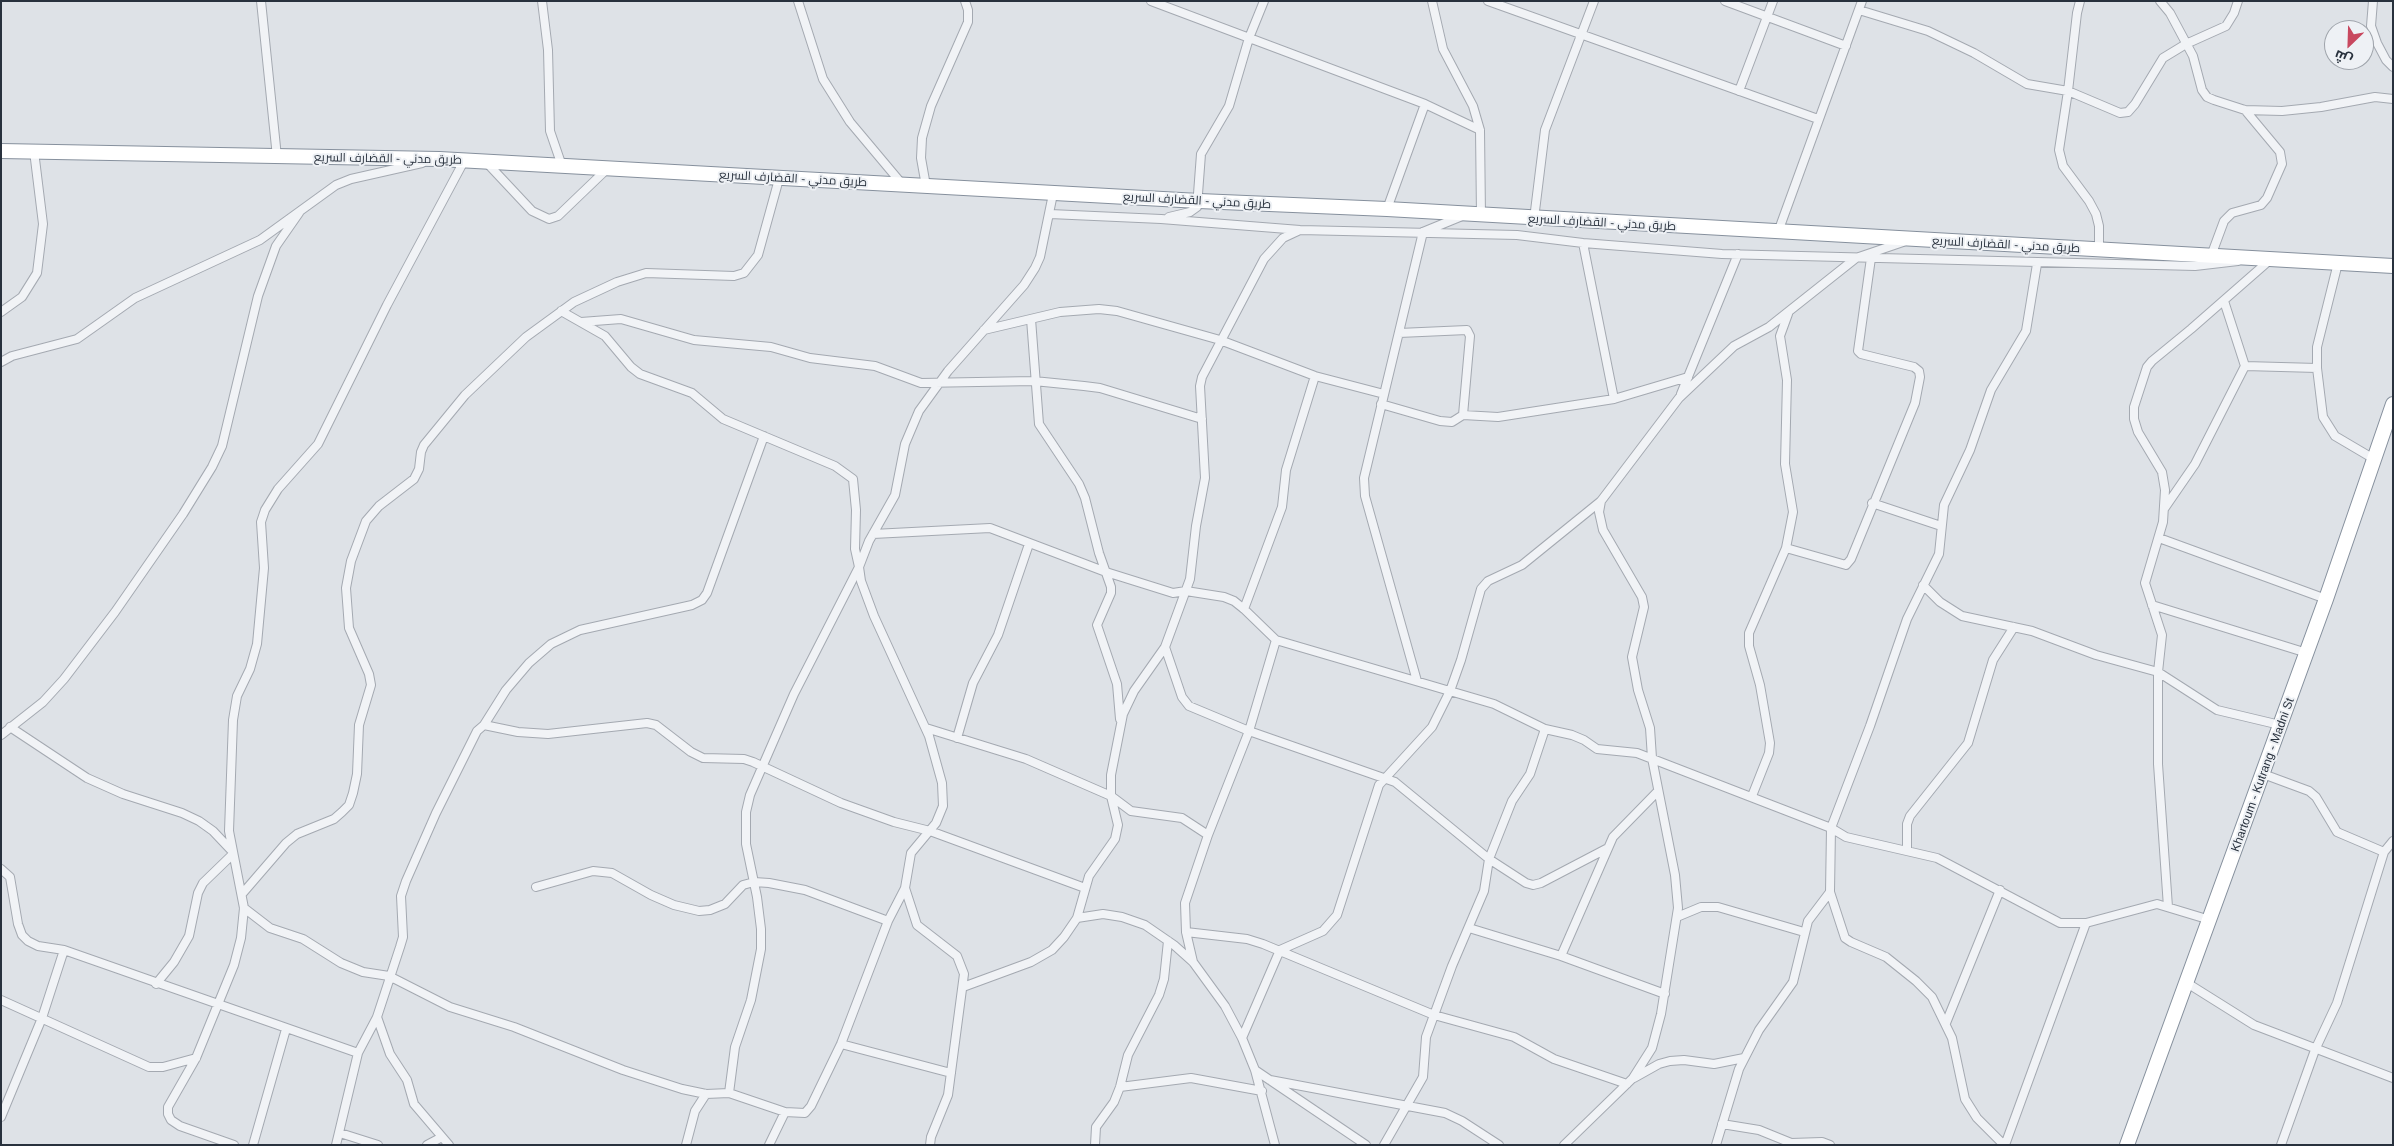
<!DOCTYPE html>
<meta charset="utf-8">
<style>
body{margin:0}
#map{position:relative;width:2394px;height:1146px;overflow:hidden;background:#dee2e7;font-family:Helvetica,Cairo,sans-serif}
canvas{display:block}
.frame{position:absolute;inset:0;border:2px solid #28313d;pointer-events:none}
.north{position:absolute;left:2324px;top:20px;width:50px;height:50px;box-sizing:border-box;background:#eef1f5;border:1px solid #9fa4ab;border-radius:50%;rotate:204deg;font-size:14px;font-weight:700;line-height:20px;text-align:center;color:#28313d}
.north::after{content:'';display:block;margin:auto;width:18px;height:22px;background:#c8485f;clip-path:polygon(50% 0,100% 100%,50% 72%,0 100%)}
</style>
<div id="map">
<canvas width="2394" height="1146"></canvas>
<div class="frame"></div>
<div class="north">ش</div>
</div>
<script>
const ctx = document.querySelector('canvas').getContext('2d');
ctx.lineJoin = 'round';
const shape = rows => new Path2D(rows.map(r => 'M' + r).join(''));
function stroke(path, color, width, dash) { ctx.strokeStyle = color; ctx.lineWidth = width; ctx.lineCap = dash ? 'butt' : 'round'; ctx.setLineDash(dash || []); ctx.stroke(path); }
function drawText(font, color, halo, rows, align = 'center') {
  ctx.font = font + ' Helvetica,Cairo,sans-serif'; ctx.lineWidth = 4; ctx.setLineDash([]); ctx.textBaseline = 'middle'; ctx.strokeStyle = halo; ctx.fillStyle = color; for (const [text, x, y, turn = 0] of rows) {
    ctx.save(); ctx.translate(x, y); ctx.rotate((+turn || 0) * Math.PI / 180); ctx.textAlign = isNaN(turn) ? turn : align; if (halo) ctx.strokeText(text, 0, 0); ctx.fillText(text, 0, 0); ctx.restore();
  }
}
const minor = shape([
 [261,1,277,157],
 [542,1,548,50,550,131,562,166],
 [798,1,823,79,850,122,902,184],
 [1151,1,1425,104,1480,130],
 [1432,1,1443,49,1473,106,1480,130,1481,216],
 [1488,1,1818,119],
 [1725,1,1846,46],
 [2080,1,2077,13,2068,91,2059,150,2063,166,2089,201,2096,214,2099,226,2099,250],
 [2160,1,2170,13,2193,56,2202,90,2207,97,2214,100,2245,110,2282,111,2321,107,2375,97,2393,99],
 [2373,1,2371,26,2377,43,2386,60,2393,67],
 [1859,10,1928,31,1974,53,2027,84,2068,91,2120,113,2128,112,2135,104,2163,58,2186,44,2226,26,2234,13,2238,1],
 [1739,91,1773,1],
 [487,163,532,211,549,219,558,216,607,169],
 [926,186,921,158,922,138,931,106,968,22,968,10,965,1],
 [1387,209,1425,104],
 [1050,214,1161,219,1300,230,1517,235,1583,243,1722,254,2195,266,2238,261],
 [1169,217,1190,212,1197,207,1201,154,1229,106,1249,38,1264,1],
 [1534,219,1545,130,1594,1],
 [1778,232,1862,1],
 [1583,243,1614,399],
 [2211,256,2224,221,2232,213,2261,205,2267,198,2282,164,2280,152,2245,110],
 [2338,263,2317,347,2317,368,2323,417,2335,436,2374,459],
 [561,311,605,336,631,367,640,374,692,393,723,419,835,466,853,479,856,510,855,549,859,567,794,694,750,795,746,812,746,844,757,897,761,929,761,949,751,1000,735,1047,729,1093],
 [1,312,22,297,37,273,43,224,34,151],
 [1031,319,1039,424,1079,484,1085,498,1099,553,1111,587,1111,593,1097,625,1117,684,1120,719],
 [581,322,621,319,694,340,771,347,810,358,875,366,921,383,1034,381,1084,386,1100,388,1202,419],
 [984,330,1060,312,1099,309,1117,311,1220,340,1315,376,1384,394],
 [1,362,12,356,77,339,135,298,260,240,336,185,351,179,422,163],
 [2245,366,2317,368],
 [1681,394,1738,254],
 [1381,404,1440,421,1452,422,1463,415,1470,336,1467,330,1399,333],
 [1463,415,1498,417,1614,399,1688,377],
 [1872,503,1941,526],
 [2164,509,2195,464,2245,366,2224,301],
 [873,534,990,528,1106,572,1173,593,1186,591,1224,597,1234,601,1244,609,1276,640,1494,704,1545,729,1572,735,1584,740,1597,749,1637,753,1831,828,1846,837,1937,858,2060,923,2086,923,2157,904,2210,920],
 [2159,538,2326,599],
 [1786,548,1846,565,1851,559,1915,403,1920,377,1919,371,1914,367,1861,354,1858,351,1871,258],
 [1923,585,1940,602,1962,616,2032,631,2096,655,2158,672,2217,710,2280,725],
 [2152,605,2307,653],
 [1244,609,1282,507,1286,470,1315,376],
 [1165,647,1182,697,1189,706,1249,731,1395,782,1489,859,1526,883,1533,885,1541,883,1606,849],
 [1417,681,1365,496,1364,478,1423,232,1462,216],
 [484,725,506,690,529,663,551,644,580,630,692,605,702,600,707,593,764,436],
 [10,727,87,778,123,794,182,813,199,821,213,831,231,850],
 [926,728,1026,759,1111,796,1131,811,1182,818,1208,835],
 [1,735,43,702,64,679,115,612,183,514,212,467,222,446,258,296,276,246,299,213],
 [957,738,973,683,998,635,1029,544],
 [2263,774,2309,791,2316,797,2337,832,2384,852],
 [1752,796,1769,753,1770,743,1760,685,1749,646,1749,633,1786,548,1793,512,1785,464,1787,380,1780,336,1788,314],
 [1907,851,1907,824,1910,816,1968,743,1993,660,2014,627],
 [1,869,10,877,18,924,22,935,28,941,38,946,64,950,358,1053],
 [536,887,593,871,612,873,651,895,674,905,699,911,710,910,725,904,743,885,754,882,769,883,805,890,888,921],
 [905,888,917,925,957,956,964,974,948,1095,931,1137,930,1145],
 [1830,892,1845,938,1851,942,1886,957,1916,981,1932,997,1952,1038,1965,1099,1977,1118,2004,1145],
 [242,894,286,843,297,834,334,819,342,812,349,805,353,793,357,774,359,725,371,685,369,674,349,628,346,588,351,561,366,521,379,506,414,479,419,469,421,452,424,445,465,395,526,337,574,302,617,282,646,273,734,276,744,273,758,255,779,179],
 [2168,907,2158,764,2158,672,2162,635,2145,583,2163,522,2165,490,2162,472,2138,432,2134,419,2134,407,2147,367,2152,361,2191,329,2271,259],
 [244,908,270,928,303,939,341,963,363,972,389,976,450,1007,514,1027,623,1070,682,1089,706,1094,729,1093,785,1112,805,1113,811,1106,841,1044,888,921,905,888,911,853,936,823,943,806,942,783,929,736,874,616,861,581,859,567,869,541,895,495,905,444,919,411,948,371,1024,285,1035,268,1040,257,1053,194],
 [1677,917,1701,907,1718,907,1804,932],
 [1077,918,1103,914,1122,917,1145,925,1174,945,1193,962,1225,1006,1242,1038,1255,1070,1275,1145],
 [1469,928,1561,956,1665,994],
 [1186,932,1247,939,1263,944,1434,1015,1514,1037,1554,1059,1627,1084],
 [1561,956,1613,837,1658,791],
 [1193,962,1186,932,1185,903,1208,835,1249,731,1276,640],
 [2187,983,2254,1025,2393,1078],
 [156,984,174,962,189,936,198,893,203,883,233,854],
 [963,987,1031,962,1052,950,1064,937,1077,918,1089,876,1115,839,1118,825,1111,796,1111,775,1123,714,1134,691,1165,647,1190,579,1196,526,1205,478,1200,386,1202,377,1264,259,1283,238,1298,231],
 [1,1000,149,1067,163,1067,196,1058],
 [377,1017,390,1054,407,1080,414,1104,449,1145],
 [1946,1023,2000,890],
 [1242,1038,1280,950,1323,931,1337,915,1379,785,1432,727,1450,691,1461,660,1481,589,1488,581,1522,565,1601,501,1679,398,1734,346,1769,327,1856,258,1903,242],
 [841,1044,951,1073],
 [1255,1070,1366,1145],
 [1634,1078,1659,1064,1670,1061,1684,1060,1714,1064,1744,1058],
 [1270,1080,1445,1113,1462,1121,1499,1145],
 [1120,1087,1191,1078,1262,1091],
 [1,1117,42,1018,64,950],
 [1722,1124,1759,1130,1791,1143,1822,1142,1830,1145],
 [340,1133,378,1145],
 [234,1145,180,1126,171,1120,168,1114,168,1107,196,1058,234,965,241,938,244,908,229,831,233,720,237,696,250,669,257,644,264,568,261,522,265,510,278,489,318,444,387,305,464,161],
 [253,1145,286,1029],
 [336,1145,358,1053,377,1017,400,947,403,937,401,896,406,881,436,813,477,731,484,725,518,732,548,734,647,723,656,725,691,752,703,758,744,759,753,762,841,803,894,822,930,831,1085,888],
 [427,1145,442,1137],
 [686,1145,695,1111,706,1094],
 [769,1145,785,1112],
 [1095,1145,1096,1127,1114,1102,1120,1087,1128,1055,1159,995,1164,979,1168,941],
 [1384,1145,1423,1077,1426,1037,1452,966,1484,891,1489,859,1512,801,1530,774,1545,729],
 [1564,1145,1633,1078,1652,1048,1661,1014,1678,908,1675,875,1652,758,1650,728,1638,690,1632,657,1644,607,1642,597,1603,530,1599,512,1601,501],
 [1716,1145,1739,1069,1759,1030,1793,982,1808,921,1830,892,1831,828,1870,726,1907,619,1939,554,1944,505,1970,450,1991,390,2026,331,2037,264],
 [2005,1145,2086,923],
 [2281,1145,2315,1050,2337,1003,2384,852,2393,841]
]);
const trunk = shape([
 [1,151,439,159,1199,201,1387,209,2393,266],
 [2127,1145,2326,599,2393,404]
]);
const streetNames = [
 ["طريق مدني - القضارف السريع",388,159,1],
 ["طريق مدني - القضارف السريع",793,179,3],
 ["طريق مدني - القضارف السريع",1197,201,3],
 ["طريق مدني - القضارف السريع",1602,223,3],
 ["طريق مدني - القضارف السريع",2006,245,3],
 ["Khartoum - Kutrang - Madni St",2263,775,-70]
];
stroke(minor, '#a4a9b1', 10);
stroke(trunk, '#86909d', 16);
stroke(minor, '#f1f3f6', 8);
stroke(trunk, '#fff', 14);
drawText('12px', '#28313d', '#eef1f5', streetNames);
</script>
